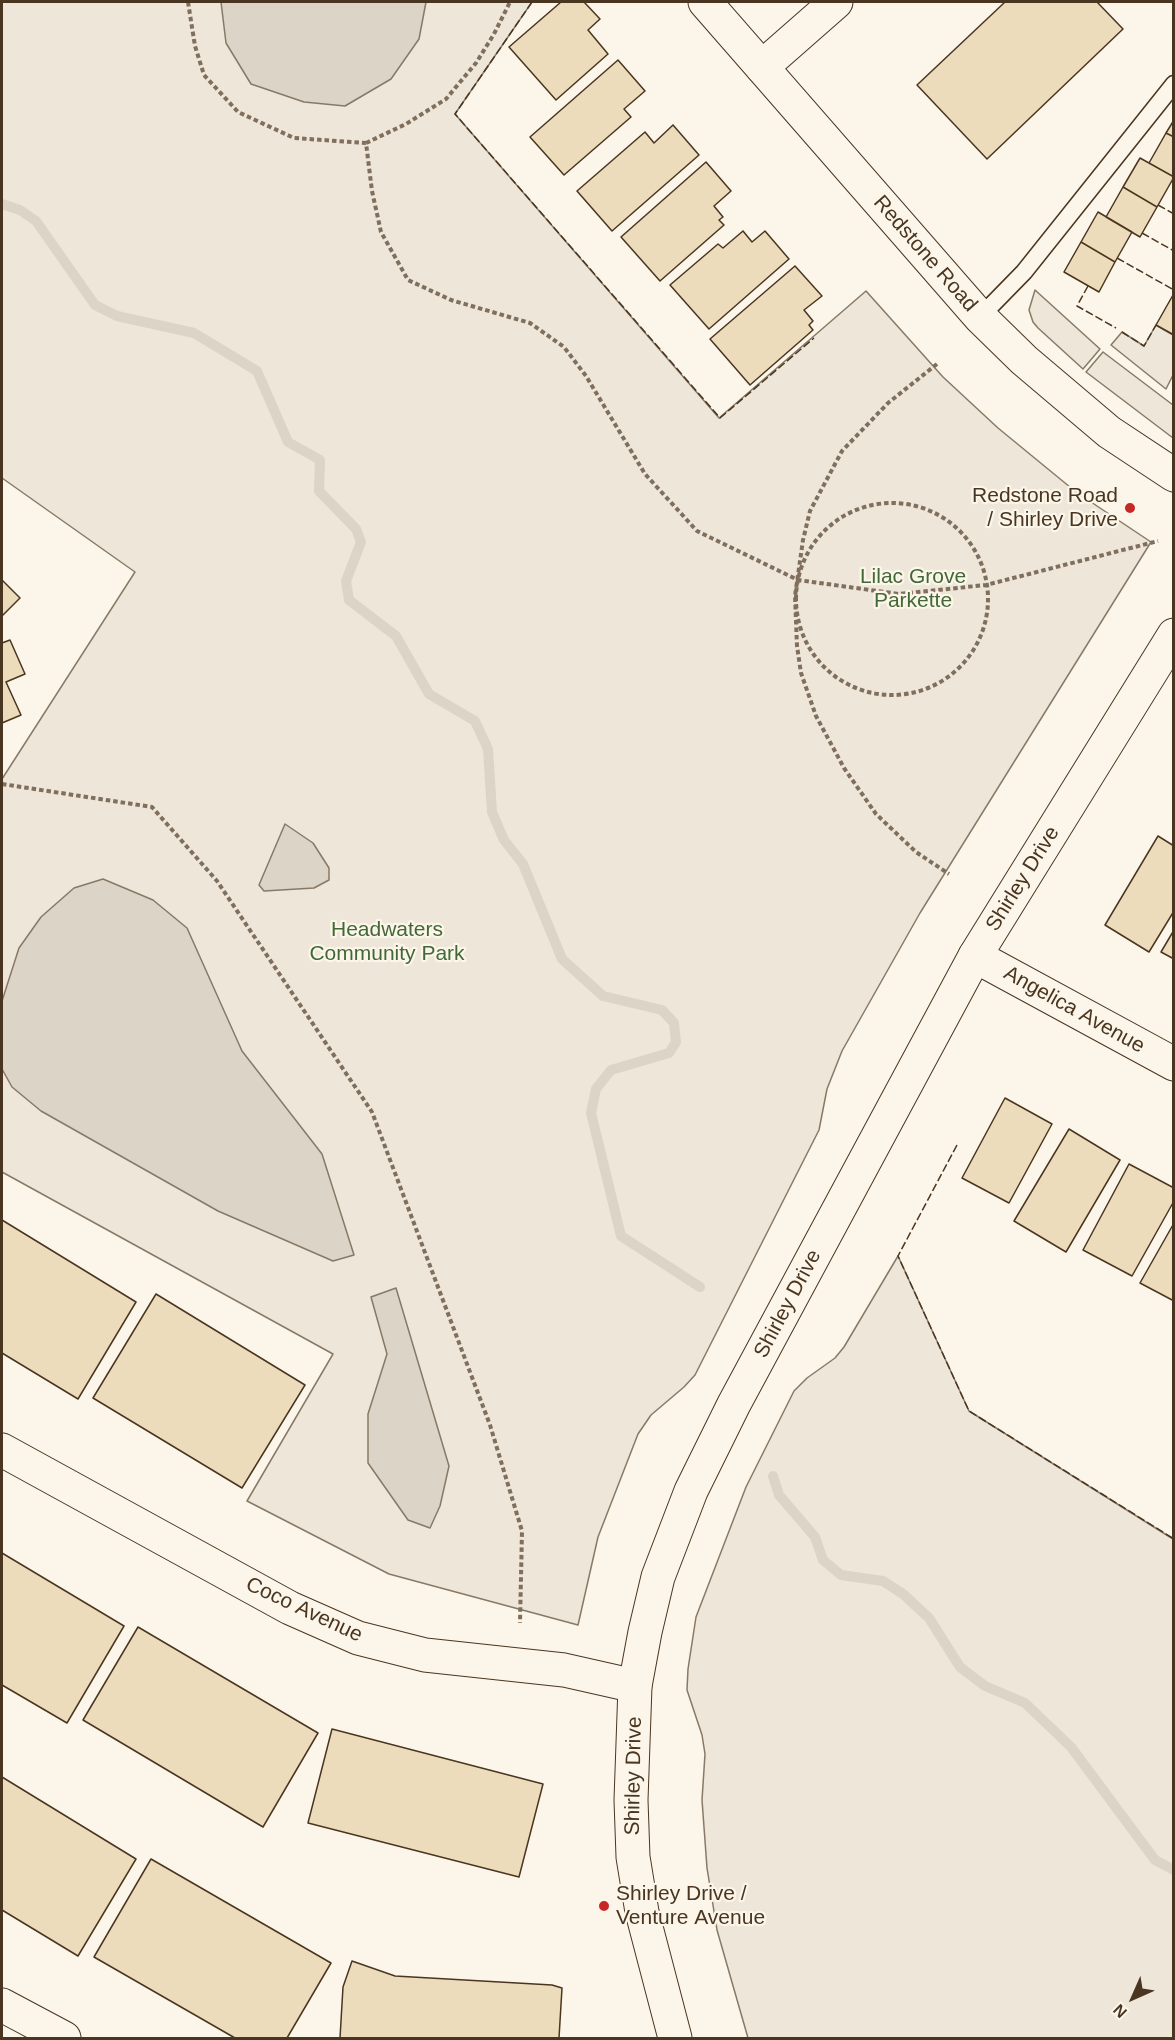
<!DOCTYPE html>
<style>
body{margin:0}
#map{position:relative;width:1175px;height:2040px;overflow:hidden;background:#fbf6e9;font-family:Arial,sans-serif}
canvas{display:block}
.frame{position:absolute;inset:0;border:3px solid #4a3520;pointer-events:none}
.north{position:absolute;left:1103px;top:1968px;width:60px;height:60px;-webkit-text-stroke:4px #fbf6e9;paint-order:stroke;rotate:225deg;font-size:16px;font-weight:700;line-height:24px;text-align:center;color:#4a3520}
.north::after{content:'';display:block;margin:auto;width:21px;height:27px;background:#4a3520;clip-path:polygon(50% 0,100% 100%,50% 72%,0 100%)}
</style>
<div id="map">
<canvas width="1175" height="2040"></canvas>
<div class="frame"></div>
<div class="north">N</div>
</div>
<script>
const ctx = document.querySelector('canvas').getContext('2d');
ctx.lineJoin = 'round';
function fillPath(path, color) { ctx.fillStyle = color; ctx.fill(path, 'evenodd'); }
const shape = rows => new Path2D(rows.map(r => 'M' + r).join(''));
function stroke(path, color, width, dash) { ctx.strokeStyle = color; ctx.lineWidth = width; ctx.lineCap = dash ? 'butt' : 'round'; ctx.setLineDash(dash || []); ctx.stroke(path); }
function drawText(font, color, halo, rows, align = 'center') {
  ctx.font = font + ' Arial,sans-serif'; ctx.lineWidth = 4.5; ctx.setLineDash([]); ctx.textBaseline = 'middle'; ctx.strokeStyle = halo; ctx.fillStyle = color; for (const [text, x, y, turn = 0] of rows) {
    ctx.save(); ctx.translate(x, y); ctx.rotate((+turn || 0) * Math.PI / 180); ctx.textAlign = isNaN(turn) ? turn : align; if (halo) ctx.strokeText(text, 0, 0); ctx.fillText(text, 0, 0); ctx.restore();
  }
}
const green = shape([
 [2,2,532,2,455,114,719,418,866,291,943,377,998,428,1076,492,1151,542,920,913,842,1051,827,1089,819,1130,695,1375,684,1387,651,1415,638,1434,598,1537,578,1625,389,1574,247,1501,333,1354,2,1172,2,779,135,572,2,478,2,2],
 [1035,290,1100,349,1083,369,1038,328,1033,322,1029,310,1035,290],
 [1156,325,1173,335,1173,375,1166,389,1111,345,1122,332,1144,346,1156,325],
 [1103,352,1173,405,1173,438,1086,372,1103,352],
 [898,1256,969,1411,1173,1539,1173,2038,748,2038,717,1930,707,1868,702,1800,705,1754,702,1735,687,1690,688,1669,696,1617,746,1487,794,1391,807,1378,835,1358,844,1347,898,1256]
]);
const water = shape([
 [221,2,426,2,419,39,391,79,345,106,304,102,251,84,226,43,221,2],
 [285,824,313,843,329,868,329,880,314,888,264,891,259,885,285,824],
 [103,879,153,900,187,928,242,1051,322,1154,354,1255,333,1261,218,1211,41,1111,12,1087,2,1069,2,1001,19,948,41,917,74,888,103,879],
 [396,1288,449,1466,440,1506,430,1528,408,1520,368,1463,368,1414,387,1354,371,1297,396,1288]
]);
const stream = shape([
 [2,204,20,210,36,221,95,305,117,316,194,333,257,371,288,442,320,460,319,491,356,529,361,542,346,581,349,600,396,636,429,694,475,721,488,749,492,812,504,840,523,864,562,959,603,996,662,1010,674,1023,676,1042,669,1053,611,1070,596,1089,591,1113,621,1236,700,1287],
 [773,1476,779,1495,815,1537,823,1560,841,1575,883,1581,903,1594,929,1618,960,1667,985,1686,1025,1703,1071,1747,1155,1860,1174,1870]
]);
const building = shape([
 [561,2,584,2,600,19,588,30,608,54,556,100,509,47,561,2],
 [1005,2,1097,2,1123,29,987,159,917,85,1005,2],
 [618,60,645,91,624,109,631,117,564,175,530,137,618,60],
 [1174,120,1174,137,1166,133,1174,120],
 [673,125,699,155,612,231,577,191,645,132,654,143,673,125],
 [1166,133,1174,137,1174,177,1149,163,1166,133],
 [1140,158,1174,177,1157,207,1123,187,1140,158],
 [706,162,731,191,714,206,723,217,719,220,724,225,660,281,621,237,706,162],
 [1123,187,1157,207,1140,237,1106,217,1123,187],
 [1098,212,1132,232,1115,262,1081,242,1098,212],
 [743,231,752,242,765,231,789,259,709,329,670,285,718,244,723,248,743,231],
 [1081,242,1115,262,1099,292,1064,272,1081,242],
 [795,266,822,296,804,310,813,321,809,325,813,330,750,385,710,339,795,266],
 [1173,295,1174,296,1174,335,1156,325,1173,295],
 [2,580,20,598,2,616,2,580],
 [10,640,25,674,6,682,21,715,2,723,2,643,10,640],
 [1158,836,1174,846,1174,911,1149,952,1105,925,1158,836],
 [1174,930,1174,959,1161,952,1174,930],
 [1005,1098,1052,1124,1009,1203,962,1178,1005,1098],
 [1069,1129,1120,1160,1066,1252,1014,1221,1069,1129],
 [1129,1164,1174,1188,1174,1201,1132,1276,1083,1250,1129,1164],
 [2,1220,136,1302,78,1399,2,1353,2,1220],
 [1174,1223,1174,1301,1140,1283,1174,1223],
 [156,1294,305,1385,242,1488,93,1398,156,1294],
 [2,1553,124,1626,67,1723,2,1685,2,1553],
 [138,1627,318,1733,263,1827,83,1720,138,1627],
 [332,1729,543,1784,519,1877,308,1823,332,1729],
 [2,1777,136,1859,78,1956,2,1910,2,1777],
 [151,1859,331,1963,287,2038,235,2038,94,1957,151,1859],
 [352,1961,395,1976,552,1985,562,1988,559,2038,340,2038,343,1987,352,1961]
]);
const path = shape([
 [188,2,195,46,204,75,238,112,294,138,366,143,372,191,381,232,408,280,451,300,530,323,564,347,586,376,645,474,697,531,798,580,899,594,986,585,1158,541],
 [366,143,406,124,446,99,476,63,494,34,510,2],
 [937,364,888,403,842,451,810,511,803,540,795,596,797,646,801,673,816,716,844,768,876,814,916,852,949,874],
 '796 599a96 96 0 1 1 192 0a96 96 0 1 1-192 0Z',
 [2,784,152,807,217,881,372,1112,490,1425,522,1531,520,1623]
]);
const service = shape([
 [980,317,1024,272,1174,84]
]);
const minor = shape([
 [762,67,836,2],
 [975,956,1174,1064],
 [2,1450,290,1608,358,1638,425,1655,564,1670,635,1686],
 [2,2005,64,2038]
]);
const tertiary = shape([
 [705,2,980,317,1024,360,1109,432,1174,475],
 [675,2038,642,1912,633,1857,631,1800,635,1686,645,1632,658,1577,691,1491,734,1404,975,956,1174,635]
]);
const fence = shape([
 [532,2,455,114,720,418,814,338],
 [1158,205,1174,214],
 [1142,233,1174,251],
 [1117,258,1174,290],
 [1088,286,1077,306,1116,328],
 [1122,332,1144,346,1156,325],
 [957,1145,898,1256,969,1411,1174,1539]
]);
const markers = [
 [1130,508,6,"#c62828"],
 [604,1906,6,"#c62828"]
];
const streetNames = [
 ["Redstone Road",925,254,49],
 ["Shirley Drive",1023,879,-58],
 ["Angelica Avenue",1074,1010,29],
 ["Shirley Drive",788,1304,-62],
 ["Coco Avenue",304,1610,25],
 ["Shirley Drive",634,1776,-89]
];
const poiNames = [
 ["Redstone Road",1118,496],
 ["/ Shirley Drive",1118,520],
 ["Shirley Drive /",616,1894,"left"],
 ["Venture Avenue",616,1918,"left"]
];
const parkNames = [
 ["Lilac Grove",913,577],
 ["Parkette",913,601],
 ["Headwaters",387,930],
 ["Community Park",387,954]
];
fillPath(green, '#ede6d9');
stroke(green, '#887966', 1.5);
fillPath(water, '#dcd4c6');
stroke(water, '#887966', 1.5);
stroke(stream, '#dcd4c6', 10);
fillPath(building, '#ecdcbc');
stroke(building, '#4a3520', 1.5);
stroke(service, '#4a3520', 19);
stroke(minor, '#4a3520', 35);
stroke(tertiary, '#4a3520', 35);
stroke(path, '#7f6f5c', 4, [4.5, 3]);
stroke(service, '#fbf6e9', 16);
stroke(minor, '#fbf6e9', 33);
stroke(tertiary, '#fbf6e9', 33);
stroke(fence, '#4a3520', 1.5, [8, 3]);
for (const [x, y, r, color] of markers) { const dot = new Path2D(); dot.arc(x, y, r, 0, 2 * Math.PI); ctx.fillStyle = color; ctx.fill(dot); stroke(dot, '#fbf6e9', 2); }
drawText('21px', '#4a3520', '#fbf6e9', streetNames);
drawText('21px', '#4a3520', '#fbf6e9', poiNames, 'right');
drawText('21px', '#436837', '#fbf6e9', parkNames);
</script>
